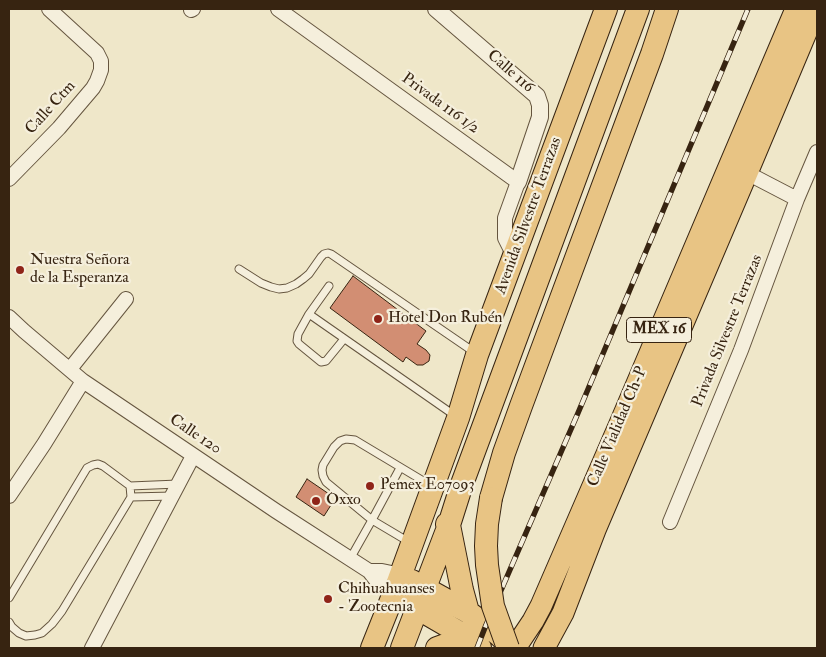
<!DOCTYPE html>
<meta charset="utf-8">
<style>
body{margin:0}
#map{position:relative;width:826px;height:657px;overflow:hidden;background:#efe7c9;font-family:"IM FELL Double Pica",serif}
canvas{display:block}
.frame{position:absolute;inset:0;border:10px solid #372411;pointer-events:none}
</style>
<div id="map">
<canvas width="826" height="657"></canvas>
<div class="frame"></div>
</div>
<script>
const ctx = document.querySelector('canvas').getContext('2d');
ctx.lineJoin = 'round';
function fillPath(path, color) { ctx.fillStyle = color; ctx.fill(path, 'evenodd'); }
const shape = rows => new Path2D(rows.map(r => 'M' + r).join(''));
function stroke(path, color, width, dash) { ctx.strokeStyle = color; ctx.lineWidth = width; ctx.lineCap = dash ? 'butt' : 'round'; ctx.setLineDash(dash || []); ctx.stroke(path); }
function drawText(font, color, halo, rows, align = 'center') {
  ctx.font = font + ' "IM FELL Double Pica",serif'; ctx.lineWidth = 4.5; ctx.setLineDash([]); ctx.textBaseline = 'middle'; ctx.strokeStyle = halo; ctx.fillStyle = color; for (const [text, x, y, turn = 0] of rows) {
    ctx.save(); ctx.translate(x, y); ctx.rotate((+turn || 0) * Math.PI / 180); ctx.textAlign = isNaN(turn) ? turn : align; if (halo) ctx.strokeText(text, 0, 0); ctx.fillText(text, 0, 0); ctx.restore();
  }
}
const building = shape([
 [353,276,426,331,417,344,426,350,430,355,429,361,423,365,417,365,406,357,403,362,330,308,353,276],
 [307,479,329,494,331,505,324,516,296,497,307,479]
]);
const service = shape([
 [239,269,261,283,271,287,279,289,287,288,296,284,303,279,309,274,321,257,324,254,328,253,331,254,474,352],
 [329,286,309,314,298,334,297,341,299,344,321,362,326,361,344,339],
 [309,314,454,415],
 [400,468,372,520,409,542],
 [131,497,173,496],
 [350,559,372,520,326,482,323,476,322,470,323,465,334,447,340,441,346,439,355,440,430,485],
 [9,598,87,468,93,465,98,464,103,466,130,486,178,484],
 [9,622,12,627,19,633,26,636,35,635,42,633,52,624,62,611,131,497,130,486]
]);
const minor = shape([
 [278,9,518,182,505,218,505,238,514,256],
 [191,10,193,9],
 [747,173,797,199],
 [9,179,59,128,93,88,97,81,101,70,101,61,97,53,49,9],
 [9,317,24,331,83,381,276,511,369,571,376,580,394,593],
 [70,369,126,299],
 [9,496,44,444,83,381],
 [670,522,741,350,797,199,817,152],
 [369,571,382,571,401,575],
 [92,648,193,456]
]);
const tertiary = shape([
 [436,9,537,96,540,105,540,117,518,182]
]);
const primary = shape([
 [515,648,533,621,541,606,622,419,796,9],
 [544,648,563,613,595,530,747,173,816,9]
]);
const trunk = shape([
 [491,498,504,453,521,406,652,54,667,9],
 [447,524,449,525,462,590,468,612],
 [412,581,468,612,499,635,512,648],
 [405,601,467,637,480,648],
 [372,648,394,593,458,418,477,355,606,9],
 [402,648,449,525,462,484,638,9],
 [437,648,467,637]
]);
const rail = shape([
 [477,648,486,625,578,413,748,9]
]);
const trunkBridge = shape([
 [491,498,487,524,486,546,487,565,493,606,508,648]
]);
const markers = [
 [20,270,5,"#8f2418"],
 [378,319,5,"#8f2418"],
 [370,486,5,"#8f2418"],
 [316,501,5,"#8f2418"],
 [328,599,5,"#8f2418"]
];
const shields = [
 [659,330,65]
];
const shieldNames = [
 ["MEX 16",659,330]
];
const streetNames = [
 ["Calle 116",510,72,41],
 ["Privada 116 1/2",440,104,36],
 ["Calle Ctm",51,108,-48],
 ["Avenida Silvestre Terrazas",529,216,-70],
 ["Privada Silvestre Terrazas",728,331,-68],
 ["Calle Vialidad Ch-P",618,427,-67],
 ["Calle 120",195,435,34]
];
const poiNames = [
 ["Nuestra Señora",30,261],
 ["de la Esperanza",30,279],
 ["Hotel Don Rubén",388,319],
 ["Pemex E07093",380,486],
 ["Oxxo",326,501],
 ["Chihuahuanses",338,590],
 ["- Zootecnia",338,608]
];
fillPath(building, '#d28e73');
stroke(building, '#372411', 1);
stroke(service, '#65553f', 9);
stroke(minor, '#65553f', 16);
stroke(tertiary, '#65553f', 18);
stroke(primary, '#372411', 23);
stroke(trunk, '#372411', 24);
stroke(service, '#f5efdc', 7);
stroke(minor, '#f5efdc', 14);
stroke(tertiary, '#f5efdc', 16);
stroke(primary, '#e8c484', 21);
stroke(trunk, '#e8c484', 22);
stroke(rail, '#372411', 5.5);
stroke(rail, '#f5efdc', 4, [11]);
stroke(trunkBridge, '#372411', 24, []);
stroke(trunkBridge, '#e8c484', 22);
for (const [x, y, r, color] of markers) { const dot = new Path2D(); dot.arc(x, y, r, 0, 2 * Math.PI); ctx.fillStyle = color; ctx.fill(dot); stroke(dot, '#f5efdc', 2); }
for (const [x, y, w] of shields) { const box = new Path2D(); box.roundRect(x - w / 2, y - 12.5, w, 25, 4); ctx.fillStyle = '#f5efdc'; ctx.fill(box); stroke(box, '#372411', 1); }
drawText('bold 15px', '#372411', null, shieldNames);
drawText('16px', '#372411', '#f5efdc', streetNames);
drawText('16px', '#372411', '#f5efdc', poiNames, 'left');
</script>
